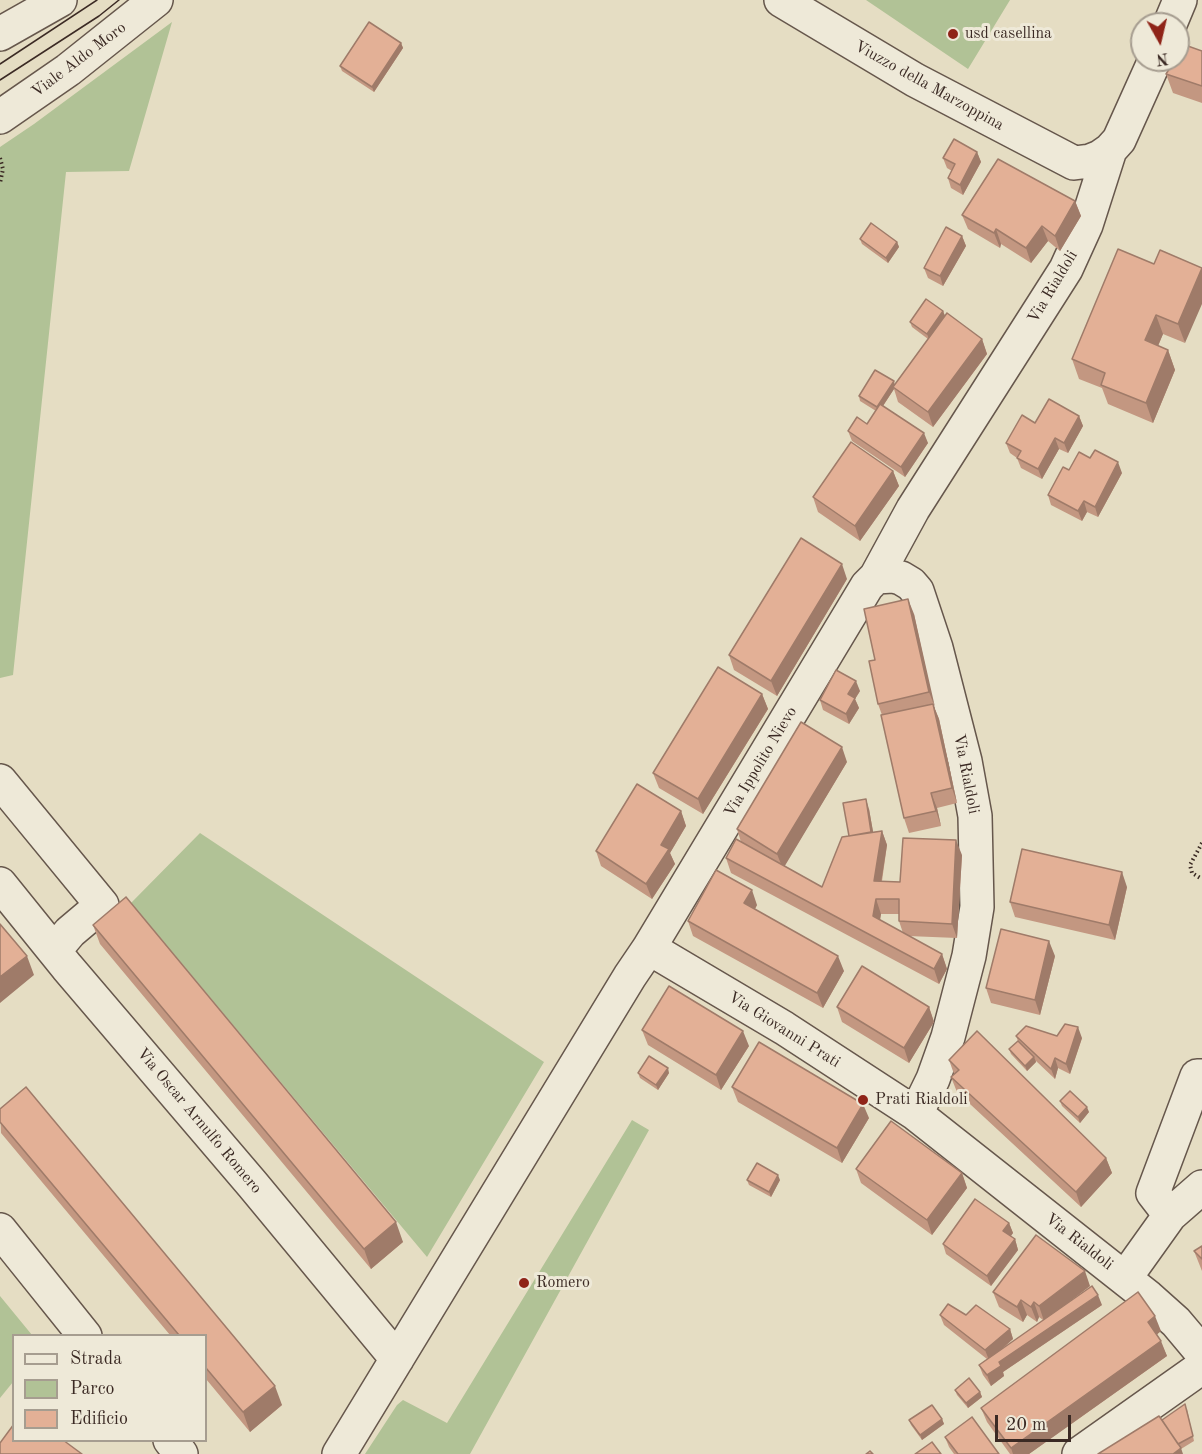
<!DOCTYPE html>
<style>
body{margin:0}
#map{position:relative;width:1202px;height:1454px;overflow:hidden;background:#e5ddc3;font-family:"Old Standard TT",serif}
canvas{display:block}
.legend{position:absolute;left:12px;top:1334px;width:195px;height:108px;box-sizing:border-box;background:#eee9d8;border:2px solid #a69d90;margin:0;padding:8px 10px;list-style:none;font-size:18px;color:#3b2a24}
.legend li{display:flex;align-items:center;gap:12px;height:30px}
.legend b{width:30px;border:2px solid #a69d90}
.north{position:absolute;left:1130px;top:12px;width:60px;height:60px;box-sizing:border-box;background:#eee9d8;border:2px solid #a69d90;border-radius:50%;rotate:172deg;font-size:16px;font-weight:700;line-height:24px;text-align:center;color:#3b2a24}
.north::after{content:'';display:block;margin:auto;width:21px;height:27px;background:#8f2418;clip-path:polygon(50% 0,100% 100%,50% 72%,0 100%)}
.scale{position:absolute;left:995px;top:1415px;width:76px;height:27px;box-sizing:border-box;border:3px solid #3b2a24;border-top:0;padding-left:8px;font-size:18px;line-height:21px;white-space:nowrap;color:#3b2a24;-webkit-text-stroke:4px #eee9d8;paint-order:stroke}
</style>
<div id="map">
<canvas width="1202" height="1454"></canvas>
<ul class="legend">
<li><b style="height:8px;background:#eee9d8"></b>Strada</li>
<li><b style="height:16px;background:#b1c296"></b>Parco</li>
<li><b style="height:16px;background:#e3b096"></b>Edificio</li>
</ul>
<div class="north">N</div>
<div class="scale">20 m</div>
</div>
<script>
const ctx = document.querySelector('canvas').getContext('2d');
ctx.lineJoin = 'round';
function fillPath(path, color) { ctx.fillStyle = color; ctx.fill(path, 'evenodd'); }
const shape = rows => new Path2D(rows.map(r => 'M' + r).join(''));
function stroke(path, color, width, dash) { ctx.strokeStyle = color; ctx.lineWidth = width; ctx.lineCap = dash ? 'butt' : 'round'; ctx.setLineDash(dash || []); ctx.stroke(path); }
function drawText(font, color, halo, rows, align = 'center') {
  ctx.font = font + ' "Old Standard TT",serif'; ctx.lineWidth = 6; ctx.setLineDash([]); ctx.textBaseline = 'middle'; ctx.strokeStyle = halo; ctx.fillStyle = color; for (const [text, x, y, turn = 0] of rows) {
    ctx.save(); ctx.translate(x, y); ctx.rotate((+turn || 0) * Math.PI / 180); ctx.textAlign = isNaN(turn) ? turn : align; if (halo) ctx.strokeText(text, 0, 0); ctx.fillText(text, 0, 0); ctx.restore();
  }
}
const green = shape([
 [866,0,1010,0,968,69],
 [172,22,129,171,66,172,13,675,0,678,0,147,34,124],
 [200,833,544,1062,427,1257,131,903],
 [632,1120,649,1130,470,1454,365,1454,397,1405,403,1400,447,1423],
 [0,1296,32,1335,14,1336,13,1382,0,1398]
]);
const path = shape([
 [0,158,3,169,0,183],
 [1202,843,1190,865,1192,873,1202,879]
]);
const minor = shape([
 [781,0,915,80,1074,163,1090,161,1100,157,1110,150,1119,140,1155,60],
 [1170,24,1180,0],
 [0,34,60,0],
 [0,117,68,70,156,0],
 [876,577,893,576,901,578,911,584,917,591,936,648,965,761,975,816,977,907,969,956,948,1037,933,1079,916,1114],
 [0,781,102,905,70,932,54,951],
 [0,884,67,967,253,1185,397,1359],
 [649,948,784,1028,916,1114,1148,1297,1176,1322,1202,1353],
 [1170,1215,1153,1193,1197,1076,1202,1076],
 [0,1230,85,1336],
 [1125,1278,1170,1215,1202,1187],
 [170,1440,181,1454],
 [339,1454,630,976,649,948,867,586,876,577,913,509,1066,269,1086,225,1110,150],
 [1079,1454,1202,1367]
]);
const tram = shape([
 [0,64,97,0],
 [0,80,99,16,119,0]
]);
const wall = shape([
 [401,43,403,48,374,92,342,71,340,66],
 [1202,51,1202,103,1173,93,1166,74],
 [977,152,981,162,963,195,951,188,948,178,952,171,947,168,943,158],
 [1075,201,1081,216,1060,251,1048,241,1031,263,1001,244,1000,248,968,229,962,215],
 [962,236,966,246,943,286,928,278,924,268],
 [860,239,897,242,899,247,888,263,862,244],
 [1160,250,1185,343,1163,334,1158,346,1168,350,1175,370,1153,423,1108,404,1102,388,1079,379,1072,359,1154,264],
 [943,311,945,316,982,339,987,354,933,427,898,402,894,389,883,406,928,443,905,477,852,441,848,431,867,424,876,411,860,401,859,396,895,384,928,339,912,327,910,322],
 [1079,416,1083,426,1068,453,1059,449,1042,479,1021,468,1017,458,1010,453,1006,443,1035,423],
 [1069,470,1122,473,1098,517,1087,512,1082,521,1051,505,1048,495],
 [893,471,899,486,860,541,818,512,813,497],
 [847,579,777,696,734,670,729,655],
 [914,614,934,707,939,719,957,803,937,808,941,826,909,833,904,818,882,715,878,704,875,660],
 [860,691,855,699,859,708,849,724,823,710,820,700],
 [762,694,768,709,703,814,659,788,653,773],
 [847,762,784,866,822,887,849,836,869,809,873,832,882,831,887,845,882,881,900,882,962,855,957,938,908,936,942,954,947,969,939,984,731,873,726,858,741,842,737,829],
 [881,914,899,914,899,921,903,933,880,920],
 [681,811,686,826,670,853,675,864,652,899,601,866,596,851],
 [1127,887,1115,940,1015,917,1010,902],
 [757,905,755,909,844,971,823,1008,693,936,688,921],
 [93,925,403,1242,371,1269,100,944],
 [1055,956,1040,1015,991,1003,986,988],
 [837,1007,929,1007,934,1022,909,1063,842,1022],
 [642,1030,749,1046,721,1090,648,1045],
 [1016,1036,1057,1036,1082,1038,1070,1074,1058,1068,1055,1079,1036,1061,1036,1062,1027,1071,1011,1054,1009,1049,1018,1041],
 [949,1060,1106,1158,1112,1173,1081,1207,957,1092,951,1077,954,1074],
 [638,1073,669,1073,658,1090,640,1078],
 [732,1087,869,1118,842,1163,738,1102],
 [1060,1101,1089,1112,1080,1123,1062,1106],
 [0,1109,282,1405,250,1432,206,1379,206,1335,170,1335,1,1133],
 [856,1169,962,1173,967,1188,932,1235,861,1183],
 [747,1180,780,1180,771,1197,749,1185],
 [1009,1223,1013,1233,1011,1236,1015,1239,1018,1250,991,1286,946,1254,943,1244],
 [1202,1246,1202,1271,1194,1251],
 [1090,1286,1069,1302,1102,1305,1003,1372,1004,1376,991,1386,983,1375,979,1365,987,1359,944,1325,940,1315,966,1315,1010,1329,1013,1339,1000,1351,1043,1320,1039,1317,1037,1322,1027,1315,1023,1322,999,1307,993,1292],
 [1161,1331,1157,1334,1167,1356,1029,1454,1010,1454,987,1422,981,1408],
 [955,1390,980,1392,982,1397,968,1408,957,1395],
 [1187,1409,1194,1441,1181,1449,1162,1420],
 [942,1419,944,1424,922,1440,911,1425,909,1420],
 [945,1437,999,1454,954,1454,949,1447]
]);
const shadedWall = shape([
 [401,43,403,48,374,92,372,87],
 [977,152,981,162,963,195,960,185],
 [1075,201,1081,216,1060,251,1055,236],
 [1042,226,1048,241,1031,263,1026,248],
 [996,229,1001,244,1000,248,994,233],
 [962,236,966,246,943,286,940,276],
 [897,242,899,247,888,263,886,258],
 [1202,268,1202,304,1185,343,1178,324],
 [943,311,945,316,929,339,927,334],
 [1156,315,1163,334,1152,360,1145,340],
 [982,339,987,354,933,427,928,412],
 [1168,350,1175,370,1153,423,1146,403],
 [894,381,895,386,893,387,894,389,879,412,877,407],
 [1079,416,1083,426,1068,453,1064,443],
 [924,433,928,443,905,477,901,467],
 [1055,438,1059,449,1042,479,1038,469],
 [1118,462,1122,473,1098,517,1095,507],
 [893,471,899,486,860,541,855,526],
 [1084,501,1087,512,1082,521,1078,511],
 [842,564,847,579,777,696,771,681],
 [908,599,914,614,935,707,929,692],
 [856,681,860,691,855,699,859,708,849,724,846,714,848,694],
 [762,694,768,709,703,814,698,799],
 [933,704,939,719,957,803,952,788],
 [842,747,847,762,783,869,777,854],
 [931,793,937,808,941,826,936,811],
 [866,799,869,809,876,848,872,838],
 [681,811,686,826,670,853,675,864,652,899,646,884,661,845],
 [882,831,887,845,879,896,874,881],
 [956,840,962,855,957,938,952,924],
 [1122,872,1127,887,1115,940,1109,925],
 [752,890,757,905,750,918,744,903],
 [876,899,881,914,878,931,873,916],
 [1049,941,1055,956,1040,1015,1035,1000],
 [942,954,947,969,939,984,934,969],
 [27,956,34,975,0,1003,0,977],
 [838,956,844,971,823,1008,817,993],
 [929,1007,934,1022,909,1063,904,1048],
 [1078,1027,1082,1038,1070,1074,1066,1064],
 [743,1031,749,1046,721,1090,716,1075],
 [1034,1057,1036,1062,1027,1071,1025,1066],
 [1055,1058,1058,1068,1055,1079,1051,1069],
 [668,1068,669,1073,658,1090,656,1085],
 [863,1104,869,1118,842,1163,837,1148],
 [1087,1107,1089,1112,1080,1123,1078,1117],
 [1106,1158,1112,1173,1081,1207,1076,1192],
 [962,1173,967,1188,932,1235,927,1220],
 [778,1175,780,1180,771,1197,769,1192],
 [396,1222,403,1242,371,1269,364,1249],
 [1009,1223,1013,1233,1007,1241,1003,1231],
 [1015,1239,1018,1250,991,1286,987,1276],
 [1085,1271,1090,1286,1044,1321,1039,1306],
 [1098,1295,1102,1305,1003,1372,1004,1376,991,1386,987,1375,999,1362],
 [1021,1300,1027,1315,1023,1322,1017,1307],
 [1034,1302,1039,1317,1037,1322,1031,1307],
 [1155,1316,1161,1331,1154,1337,1148,1322],
 [1010,1329,1013,1339,989,1360,985,1350],
 [1161,1341,1167,1356,1029,1454,1013,1454,1011,1448],
 [275,1386,282,1405,250,1432,243,1412],
 [980,1392,982,1397,968,1408,966,1403],
 [942,1419,944,1424,922,1440,920,1435],
 [1181,1448,1183,1454,1173,1454]
]);
const building = shape([
 [369,22,401,43,372,87,340,66,369,22],
 [1185,45,1202,51,1202,86,1166,74,1175,60,1178,60,1178,56,1185,45],
 [954,139,977,152,960,185,948,178,955,164,943,158,954,139],
 [998,159,1075,201,1055,236,1042,226,1026,248,996,229,994,233,962,215,998,159],
 [871,223,897,242,886,258,860,239,871,223],
 [946,227,962,236,940,276,924,268,946,227],
 [1118,249,1154,264,1160,250,1202,268,1178,324,1156,315,1145,340,1168,350,1146,403,1101,385,1105,373,1072,359,1118,249],
 [926,299,943,311,927,334,910,322,926,299],
 [947,313,982,339,928,412,893,387,947,313],
 [875,370,894,381,877,407,859,396,875,370],
 [1049,399,1079,416,1064,443,1055,438,1038,469,1017,458,1021,451,1006,443,1022,415,1035,423,1049,399],
 [880,404,924,433,901,467,848,431,857,417,867,424,880,404],
 [851,442,893,471,855,526,813,497,851,442],
 [1095,450,1118,462,1095,507,1084,501,1078,511,1048,495,1063,467,1069,470,1079,452,1090,458,1095,450],
 [801,538,842,564,771,681,729,655,801,538],
 [908,599,929,692,878,704,869,661,875,660,864,609,908,599],
 [718,667,762,694,698,799,653,773,718,667],
 [836,670,856,681,848,694,855,698,846,714,820,700,836,670],
 [933,704,952,788,931,793,936,811,904,818,881,715,933,704],
 [801,722,842,747,777,854,737,829,801,722],
 [637,784,681,811,661,845,669,849,646,884,596,851,637,784],
 [866,799,871,832,849,836,843,803,866,799],
 [882,831,874,881,900,882,903,838,956,840,952,924,899,921,899,899,876,899,873,916,942,954,934,969,726,858,736,839,822,887,842,837,882,831],
 [1022,849,1122,872,1109,925,1010,902,1022,849],
 [716,870,752,890,744,903,838,956,817,993,688,921,716,870],
 [126,897,396,1222,364,1249,93,925,126,897],
 [0,924,27,956,0,977,0,924],
 [1001,929,1049,941,1035,1000,986,988,1001,929],
 [862,966,929,1007,904,1048,837,1007,862,966],
 [669,986,743,1031,716,1075,642,1030,669,986],
 [1065,1024,1078,1027,1066,1064,1055,1058,1051,1069,1016,1036,1026,1026,1057,1036,1065,1024],
 [977,1031,1106,1158,1076,1192,951,1077,959,1070,949,1060,977,1031],
 [1018,1041,1034,1057,1025,1066,1009,1049,1018,1041],
 [759,1042,863,1104,837,1148,732,1087,759,1042],
 [649,1056,668,1068,656,1085,638,1073,649,1056],
 [26,1087,275,1386,243,1412,206,1368,206,1335,179,1335,0,1122,0,1109,26,1087],
 [1070,1091,1087,1107,1078,1117,1060,1101,1070,1091],
 [891,1121,962,1173,927,1220,856,1169,891,1121],
 [757,1163,778,1175,769,1192,747,1180,757,1163],
 [975,1199,1009,1223,1003,1231,1015,1239,987,1276,943,1244,975,1199],
 [1036,1235,1085,1271,1039,1306,1034,1302,1031,1307,1021,1300,1017,1307,993,1292,1036,1235],
 [1202,1246,1202,1259,1194,1251,1202,1246],
 [1092,1286,1098,1295,999,1362,1001,1366,987,1375,979,1365,1092,1286],
 [1138,1292,1155,1316,1148,1322,1161,1341,1011,1448,981,1408,1138,1292],
 [948,1304,966,1315,976,1305,1010,1329,985,1350,940,1315,948,1304],
 [969,1378,980,1392,966,1403,955,1390,969,1378],
 [1185,1404,1193,1436,1178,1444,1162,1420,1185,1404],
 [932,1405,942,1419,920,1435,909,1420,932,1405],
 [1159,1416,1181,1448,1173,1454,1098,1454,1159,1416],
 [972,1417,999,1454,958,1454,945,1437,972,1417],
 [14,1424,14,1440,63,1440,82,1454,0,1454,0,1443,14,1424],
 [932,1442,941,1454,915,1454,932,1442],
 [870,1451,873,1454,866,1454,870,1451]
]);
const markers = [
 [953,34,6,"#8f2418"],
 [863,1100,6,"#8f2418"],
 [524,1283,6,"#8f2418"]
];
const poiNames = [
 ["usd casellina",965,34],
 ["Prati Rialdoli",875,1100],
 ["Romero",536,1283]
];
const streetNames = [
 ["Viale Aldo Moro",79,60,-37],
 ["Viuzzo della Marzoppina",929,86,29],
 ["Via Rialdoli",1053,287,-59],
 ["Via Ippolito Nievo",761,762,-59],
 ["Via Rialdoli",966,774,79],
 ["Via Giovanni Prati",784,1030,32],
 ["Via Oscar Arnulfo Romero",199,1121,50],
 ["Via Rialdoli",1079,1242,38]
];
fillPath(green, '#b1c296');
stroke(minor, '#66574c', 36);
stroke(path, '#3b2a24', 4, [1.5, 3]);
stroke(minor, '#eee9d8', 33);
stroke(tram, '#3b2a24', 1.5);
fillPath(wall, '#c39781');
fillPath(shadedWall, '#9f7b69');
fillPath(building, '#e3b096');
stroke(building, '#9f7b69', 1.5);
for (const [x, y, r, color] of markers) { const dot = new Path2D(); dot.arc(x, y, r, 0, 2 * Math.PI); ctx.fillStyle = color; ctx.fill(dot); stroke(dot, '#eee9d8', 2); }
drawText('16px', '#3b2a24', '#eee9d8', poiNames, 'left');
drawText('16px', '#3b2a24', '#eee9d8', streetNames);
</script>
